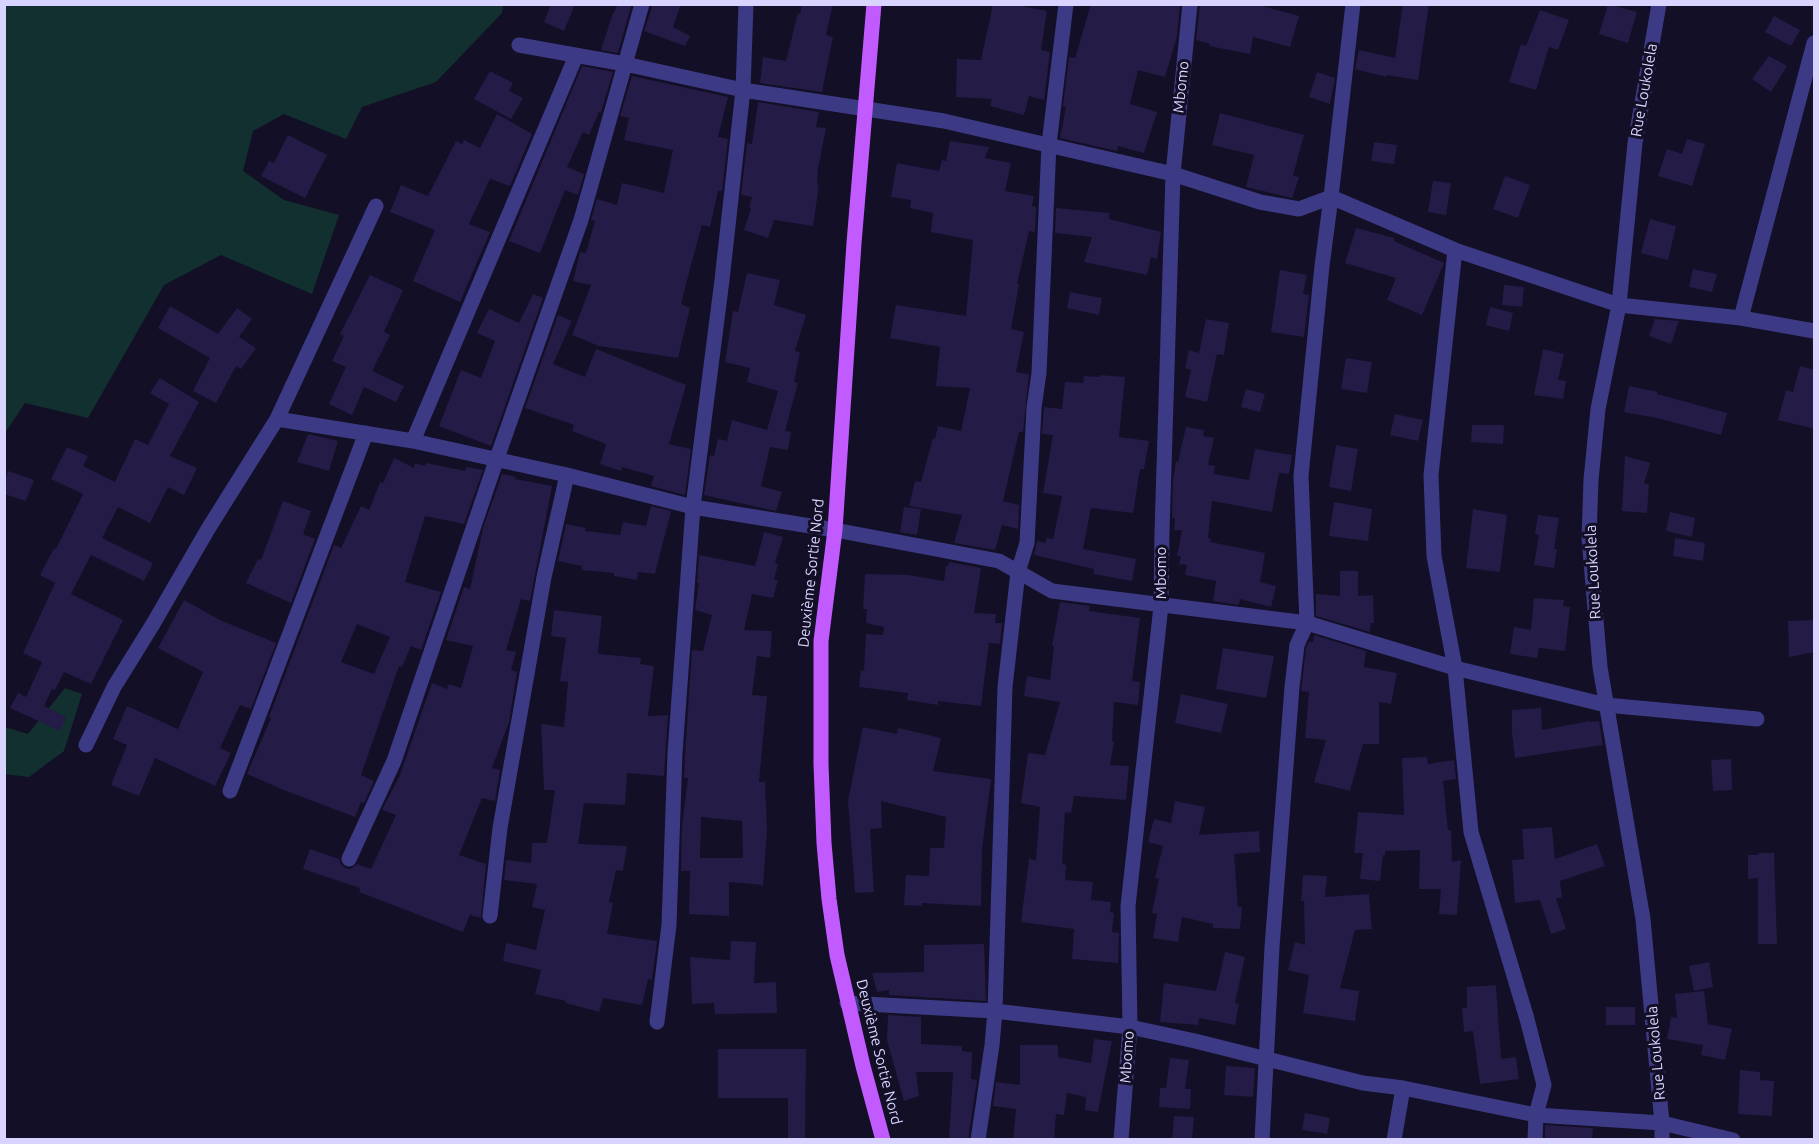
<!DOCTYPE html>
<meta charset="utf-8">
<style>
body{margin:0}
#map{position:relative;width:1819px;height:1144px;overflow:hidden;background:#130f26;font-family:Ubuntu,sans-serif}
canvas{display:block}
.frame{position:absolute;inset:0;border:6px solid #d9d4ff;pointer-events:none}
</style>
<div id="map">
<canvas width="1819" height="1144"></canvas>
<div class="frame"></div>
</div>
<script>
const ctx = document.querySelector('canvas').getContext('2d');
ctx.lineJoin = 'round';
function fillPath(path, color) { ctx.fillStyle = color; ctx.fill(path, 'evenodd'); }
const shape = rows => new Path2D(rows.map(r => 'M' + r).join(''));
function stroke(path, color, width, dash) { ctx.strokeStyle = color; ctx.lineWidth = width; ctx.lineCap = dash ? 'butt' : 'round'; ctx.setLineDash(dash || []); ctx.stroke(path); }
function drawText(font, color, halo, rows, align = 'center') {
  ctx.font = font + ' Ubuntu,sans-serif'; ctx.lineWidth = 6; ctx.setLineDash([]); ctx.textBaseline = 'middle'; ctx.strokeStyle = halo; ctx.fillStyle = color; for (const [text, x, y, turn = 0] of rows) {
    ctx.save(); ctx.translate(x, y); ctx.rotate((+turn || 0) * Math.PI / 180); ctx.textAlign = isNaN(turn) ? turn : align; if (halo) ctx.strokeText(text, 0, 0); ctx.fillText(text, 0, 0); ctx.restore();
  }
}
const green = shape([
 [4,5,5,4,503,5,502,13,436,82,362,107,346,139,284,114,253,131,243,171,284,200,339,215,312,294,221,255,164,285,88,418,25,403,5,433],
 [65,688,82,694,64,751,29,777,5,774,5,727,28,734]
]);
const building = shape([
 [551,4,575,4,564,31,544,22],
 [618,4,631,6,618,53,601,50,612,16],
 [653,4,681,4,673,27,690,36,685,46,644,31],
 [802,4,833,4,826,35,833,37,822,92,760,83,763,57,786,61,798,13,800,14],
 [993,4,1011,4,1047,11,1041,50,1050,52,1044,100,1029,96,1024,115,990,106,992,99,956,97,957,59,981,60],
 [1091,4,1180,4,1177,37,1165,77,1138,70,1130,104,1157,112,1144,153,1118,146,1117,151,1060,138,1066,107,1063,106,1069,57,1075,58],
 [1200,4,1255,4,1299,16,1290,47,1253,37,1250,54,1209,46,1210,44,1196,40],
 [1403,4,1429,4,1418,80,1387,75,1386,77,1355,69,1359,50,1395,58],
 [1608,4,1637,12,1628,43,1599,34],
 [1540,10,1569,20,1558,50,1549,47,1536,90,1509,82,1521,44,1526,46],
 [1774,16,1800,30,1791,46,1765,32],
 [1769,56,1787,66,1771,92,1752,79],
 [582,66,613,72,601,112,599,112,589,135,583,132,567,167,584,174,578,195,565,190,540,253,509,241],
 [490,71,513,83,509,91,523,98,511,119,474,99],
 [1317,72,1335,78,1330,104,1309,97],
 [632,76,728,97,718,137,728,139,722,191,718,191,710,227,702,225,691,265,681,304,690,308,678,358,599,346,572,335,591,285,573,281,580,252,586,253,595,221,591,220,597,199,617,205,622,183,664,193,673,150,624,140,629,118,620,116],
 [758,102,819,112,816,127,826,128,818,169,817,184,819,185,813,226,774,220,768,238,744,230,751,208,749,207,752,197,741,195,747,143,752,144],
 [1220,113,1304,135,1293,176,1299,177,1292,198,1246,187,1254,155,1212,145],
 [497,114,532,134,510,186,490,179,469,224,490,232,460,302,413,281,435,230,390,212,401,185,428,196,456,141,462,144,464,140,480,148],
 [288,135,327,155,305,198,261,176,269,161,274,163],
 [1687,139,1705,144,1692,186,1658,176,1667,149,1682,154],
 [950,141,989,147,985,158,1011,163,1005,191,1034,196,1032,206,1036,207,1035,232,1029,231,1017,284,1019,284,1011,329,1024,332,1016,372,1029,374,1023,432,1019,432,1003,501,1019,505,1018,529,1002,525,995,550,954,543,962,515,909,506,915,481,921,482,933,438,935,439,938,426,961,431,970,388,936,386,940,347,890,338,896,305,966,316,973,240,931,232,933,213,910,208,911,200,891,197,897,163,939,171,942,160,946,161],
 [1374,142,1397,145,1394,164,1371,161],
 [1505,176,1530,185,1518,218,1493,209],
 [1433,181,1451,183,1446,215,1428,212],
 [1056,208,1109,213,1109,219,1161,232,1157,259,1151,257,1147,275,1084,262,1092,237,1055,233],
 [1650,219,1676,226,1668,260,1641,253],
 [1356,228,1394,238,1394,241,1444,263,1422,315,1387,300,1396,278,1345,263],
 [1693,269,1717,274,1712,292,1689,287],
 [1280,270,1307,275,1303,294,1309,295,1304,337,1271,332],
 [747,273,780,280,774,305,806,315,795,351,800,352,794,382,798,383,785,431,791,432,788,450,770,447,761,486,782,492,776,511,704,495,710,455,714,456,718,439,727,441,732,420,767,430,778,391,747,382,750,368,725,362,733,311,738,312],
 [370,275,403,290,384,332,390,335,372,371,404,386,396,402,364,387,352,415,329,404,346,367,332,361,344,336,340,334],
 [1504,285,1524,287,1522,307,1502,305],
 [1070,292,1102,298,1099,315,1067,308],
 [533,294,543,298,491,446,439,426,461,370,481,378,495,341,477,333,489,309,519,323],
 [170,306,218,334,237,308,252,319,239,337,256,348,241,369,236,366,216,403,193,391,210,358,158,328],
 [1490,307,1513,313,1509,331,1486,325],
 [558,315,572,321,553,364,585,377,596,349,686,385,669,444,691,449,685,495,651,486,654,476,622,467,621,471,600,464,606,444,572,431,574,425,525,408],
 [1206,319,1229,323,1224,355,1217,354,1207,402,1185,397,1191,370,1185,368,1189,350,1199,353],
 [1655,319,1679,321,1671,344,1649,336],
 [1543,349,1564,354,1558,380,1566,381,1563,399,1534,395],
 [1346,358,1372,362,1367,393,1341,389],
 [1800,366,1815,370,1815,429,1778,420,1786,390,1793,392],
 [1099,375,1125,377,1119,437,1149,441,1144,469,1140,469,1133,513,1091,508,1083,549,1136,559,1132,581,1094,574,1094,569,1034,555,1037,541,1045,543,1047,538,1053,539,1062,496,1043,493,1053,435,1042,434,1044,407,1062,409,1065,382,1083,383,1084,376,1099,377],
 [160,378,199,402,170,456,197,468,184,495,168,487,150,523,118,507,102,538,153,563,144,581,91,555,71,594,123,620,91,684,64,672,55,690,52,689,44,706,66,717,60,731,10,708,18,693,26,697,42,662,23,653,55,583,40,575,54,548,56,549,83,494,51,479,67,447,88,456,83,466,115,482,135,439,148,445,169,404,150,393],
 [1629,386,1658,392,1657,394,1727,413,1721,435,1657,418,1624,412],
 [1246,389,1265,394,1260,412,1241,407],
 [1395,414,1423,420,1418,441,1390,435],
 [1472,425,1504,425,1503,444,1471,442],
 [1186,427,1204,430,1203,436,1214,438,1208,465,1215,466,1214,474,1249,480,1255,449,1292,455,1289,474,1279,473,1272,512,1212,501,1208,538,1211,539,1210,542,1265,553,1260,582,1276,586,1271,607,1240,599,1239,605,1213,601,1216,581,1185,575,1187,565,1179,564,1181,556,1177,556,1182,530,1174,530,1175,518,1172,518,1173,480,1176,461,1178,462],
 [308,434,338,441,329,471,297,462],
 [1336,445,1358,449,1351,491,1329,487],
 [1625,456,1650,463,1644,484,1649,484,1647,513,1622,511],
 [394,458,414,468,415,463,425,466,426,463,465,471,466,467,483,470,464,524,425,516,405,582,441,592,421,650,411,646,402,667,399,666,361,775,374,781,364,803,361,802,355,817,286,791,247,774,271,718,269,717,334,545,341,548,361,506,369,510,380,482,383,483],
 [357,624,390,637,374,674,341,662],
 [8,471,34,480,26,501,4,494,4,484],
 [502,474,516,477,515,479,552,486,530,601,521,599,506,650,516,652,511,670,517,672,509,722,492,768,500,770,495,801,482,798,459,855,486,864,481,918,470,915,463,932,359,892,360,888,303,869,310,849,339,859,341,864,345,868,350,869,357,864,371,869,396,815,382,810,400,775,432,683,447,689,449,684,461,688,473,646,446,640,464,587,470,589,483,528],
 [283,501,311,511,303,534,315,539,291,603,246,583,258,559,261,560],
 [1334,502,1372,509,1368,541,1329,536],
 [651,506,671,511,655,574,638,572,637,580,614,576,614,573,582,570,582,566,558,561,566,524,586,528,585,531,620,535,623,522,646,526],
 [904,507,921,509,917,535,900,532],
 [1473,509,1507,515,1500,572,1466,568],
 [1670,512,1695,518,1692,537,1666,531],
 [1538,515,1559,518,1554,549,1557,549,1554,568,1534,565,1539,535,1535,534],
 [764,532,783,537,775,563,778,564,774,580,778,580,773,598,752,594,744,630,772,631,770,658,757,656,752,695,767,696,759,782,765,782,767,832,763,885,729,882,729,916,689,914,690,871,681,871,682,825,688,778,684,778,685,754,692,650,703,651,712,615,695,610,699,583,697,583,699,555,755,566],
 [701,817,742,821,743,858,700,858],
 [1675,538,1705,543,1703,561,1673,556],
 [949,562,981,568,974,613,996,614,995,623,1002,623,1000,644,989,643,981,706,938,701,938,705,907,700,908,693,859,687,861,670,864,671,866,634,883,635,884,627,866,623,867,609,863,609,865,574,908,575,944,581,946,566,948,566],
 [1340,571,1358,571,1358,596,1373,595,1374,623,1371,623,1370,632,1316,616,1316,594,1340,596],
 [1534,598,1564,600,1563,606,1570,607,1565,651,1539,648,1537,658,1510,654,1514,627,1531,630],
 [184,600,220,620,276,643,251,709,240,705,220,748,231,753,215,786,155,758,139,796,111,785,127,745,113,739,127,706,178,729,203,672,158,648],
 [1060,602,1090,606,1089,611,1140,618,1132,681,1140,682,1138,705,1114,702,1112,741,1114,742,1110,765,1129,766,1126,800,1074,796,1071,813,1065,812,1062,864,1066,865,1065,880,1093,882,1091,900,1111,902,1110,912,1114,913,1112,932,1119,933,1118,963,1072,959,1074,929,1021,922,1029,859,1036,860,1040,807,1021,803,1028,753,1045,755,1060,702,1024,696,1027,676,1050,680,1054,646,1052,646],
 [554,610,602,616,598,652,599,654,641,658,640,664,654,666,648,716,668,715,664,776,627,773,625,805,584,803,578,844,627,846,623,871,616,870,609,902,613,903,607,934,657,941,652,980,648,979,642,1005,603,998,599,1012,566,1003,566,1001,535,994,541,970,503,961,506,943,536,950,545,910,532,907,537,884,504,880,506,860,531,863,532,843,547,843,555,790,544,790,541,724,564,727,568,682,560,681,566,638,551,636],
 [1815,620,1815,652,1789,657,1788,621],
 [1314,635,1366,651,1364,667,1397,673,1391,704,1379,702,1379,744,1363,744,1350,791,1314,782,1326,740,1305,738,1309,692,1301,691,1306,648,1309,642,1313,642],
 [1223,648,1274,656,1266,698,1216,689],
 [1181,694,1228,704,1221,733,1175,723],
 [1541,708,1542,730,1590,721,1590,722,1599,721,1603,745,1515,758,1512,733,1512,710],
 [863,727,897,734,898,728,941,738,933,771,991,779,982,850,981,906,922,903,922,906,904,905,906,875,929,876,930,848,944,848,946,817,881,801,882,828,870,829,874,892,855,893,848,800],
 [1427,757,1428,764,1454,760,1456,779,1443,781,1448,830,1451,830,1452,862,1461,860,1457,915,1439,914,1441,889,1419,889,1420,850,1385,851,1385,855,1383,855,1380,881,1360,879,1363,853,1354,853,1358,812,1404,815,1402,758],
 [1731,759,1732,790,1713,791,1711,760],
 [1175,801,1205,807,1199,835,1259,831,1260,852,1234,854,1238,907,1242,907,1240,929,1213,928,1213,924,1182,917,1178,942,1153,938,1157,914,1152,913,1159,879,1155,878,1163,846,1148,842,1154,819,1171,823],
 [1552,827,1555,859,1597,844,1605,866,1560,881,1562,898,1556,898,1566,929,1551,934,1540,900,1515,903,1512,860,1524,859,1522,829],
 [1758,853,1774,853,1777,944,1758,944,1758,878,1748,879,1748,855,1758,855],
 [1303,875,1327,876,1325,897,1369,894,1372,929,1355,930,1340,988,1359,991,1355,1021,1303,1013,1309,975,1288,970,1295,942,1305,945,1304,901,1301,901],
 [731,941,756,942,754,983,776,982,777,1013,715,1014,714,1003,692,1004,690,957,730,960],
 [984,944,986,1001,889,995,889,990,877,992,872,973,924,972,924,945],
 [1225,952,1245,957,1235,1003,1239,1004,1235,1025,1199,1018,1198,1025,1160,1022,1164,983,1216,991],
 [1709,962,1713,987,1694,991,1689,966],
 [1496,985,1501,1059,1516,1057,1519,1079,1480,1084,1473,1031,1464,1032,1462,1008,1467,1008,1467,987],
 [1704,991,1708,1024,1732,1029,1725,1060,1701,1055,1703,1045,1667,1039,1671,1017,1677,1018,1675,994],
 [1606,1007,1635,1007,1635,1025,1606,1025],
 [888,1015,921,1017,921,1044,962,1046,962,1051,972,1052,971,1079,977,1080,968,1140,949,1140,953,1072,916,1072,919,1096,904,1101,887,1040],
 [1094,1039,1112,1041,1098,1112,1085,1110,1086,1097,1067,1093,1064,1115,1056,1114,1054,1140,1013,1140,1016,1109,993,1106,996,1082,1020,1085,1020,1045,1058,1045,1058,1057,1091,1063],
 [718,1049,806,1049,805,1140,788,1140,788,1098,718,1098],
 [1170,1058,1189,1060,1185,1089,1191,1089,1190,1109,1159,1107,1160,1088,1166,1088],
 [1226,1066,1255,1068,1253,1097,1224,1095],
 [1740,1070,1760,1072,1760,1080,1774,1081,1772,1116,1738,1114],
 [1305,1113,1330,1118,1327,1134,1302,1130],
 [1174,1116,1194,1117,1192,1140,1172,1140],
 [1545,1125,1593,1128,1592,1140,1545,1140]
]);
const minor = shape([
 [1659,4,1635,143,1619,305,1598,409,1591,480,1589,538,1600,667,1643,919,1662,1123,1662,1140],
 [519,45,625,64,743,90,944,121,1173,174,1260,202,1299,209,1331,197,1455,250,1619,305,1741,318,1814,331],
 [1455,250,1431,475,1434,556,1455,668,1471,832,1527,1019,1544,1085,1536,1115,1535,1140],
 [1741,318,1814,43],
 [277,419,413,441,567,475,693,507,835,530,999,561,1052,591,1307,623,1455,668,1606,705,1757,719],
 [413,441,576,56],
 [86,745,114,687,153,624,208,529,277,419,376,206],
 [230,791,366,433],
 [349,859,394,761,496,461,581,220,642,4],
 [490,916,500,828,544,577,567,475],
 [847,1003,995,1011,1130,1027,1195,1041,1363,1083,1403,1088,1536,1115,1662,1123,1733,1140],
 [657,1022,669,925,675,753,693,507,722,280,743,90,746,4],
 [978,1140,992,1045,995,1011,1005,687,1018,572,1027,543,1034,408,1039,373,1049,144,1066,4],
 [1121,1140,1130,1027,1128,906,1161,606,1162,532,1173,174,1190,4],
 [1262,1140,1272,947,1292,687,1297,645,1307,623,1301,476,1322,266,1331,197,1353,4],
 [1394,1140,1403,1088]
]);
const primary = shape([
 [874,4,854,243,835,530,821,641,821,764,824,843,829,899,837,955,863,1066,883,1140]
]);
const streetNames = [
 ["Mbomo",1181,87,-84],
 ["Rue Loukolela",1644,90,-80],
 ["Rue Loukolela",1593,572,-93],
 ["Deuxième Sortie Nord",811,573,-84],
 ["Mbomo",1161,573,-90],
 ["Deuxième Sortie Nord",879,1052,76],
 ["Rue Loukolela",1656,1053,-95],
 ["Mbomo",1127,1057,-86]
];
fillPath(green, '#12302f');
fillPath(building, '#241b47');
stroke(minor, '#3d3a85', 15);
stroke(primary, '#c25bff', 15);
drawText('15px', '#d9d4ff', '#130f26', streetNames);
</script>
